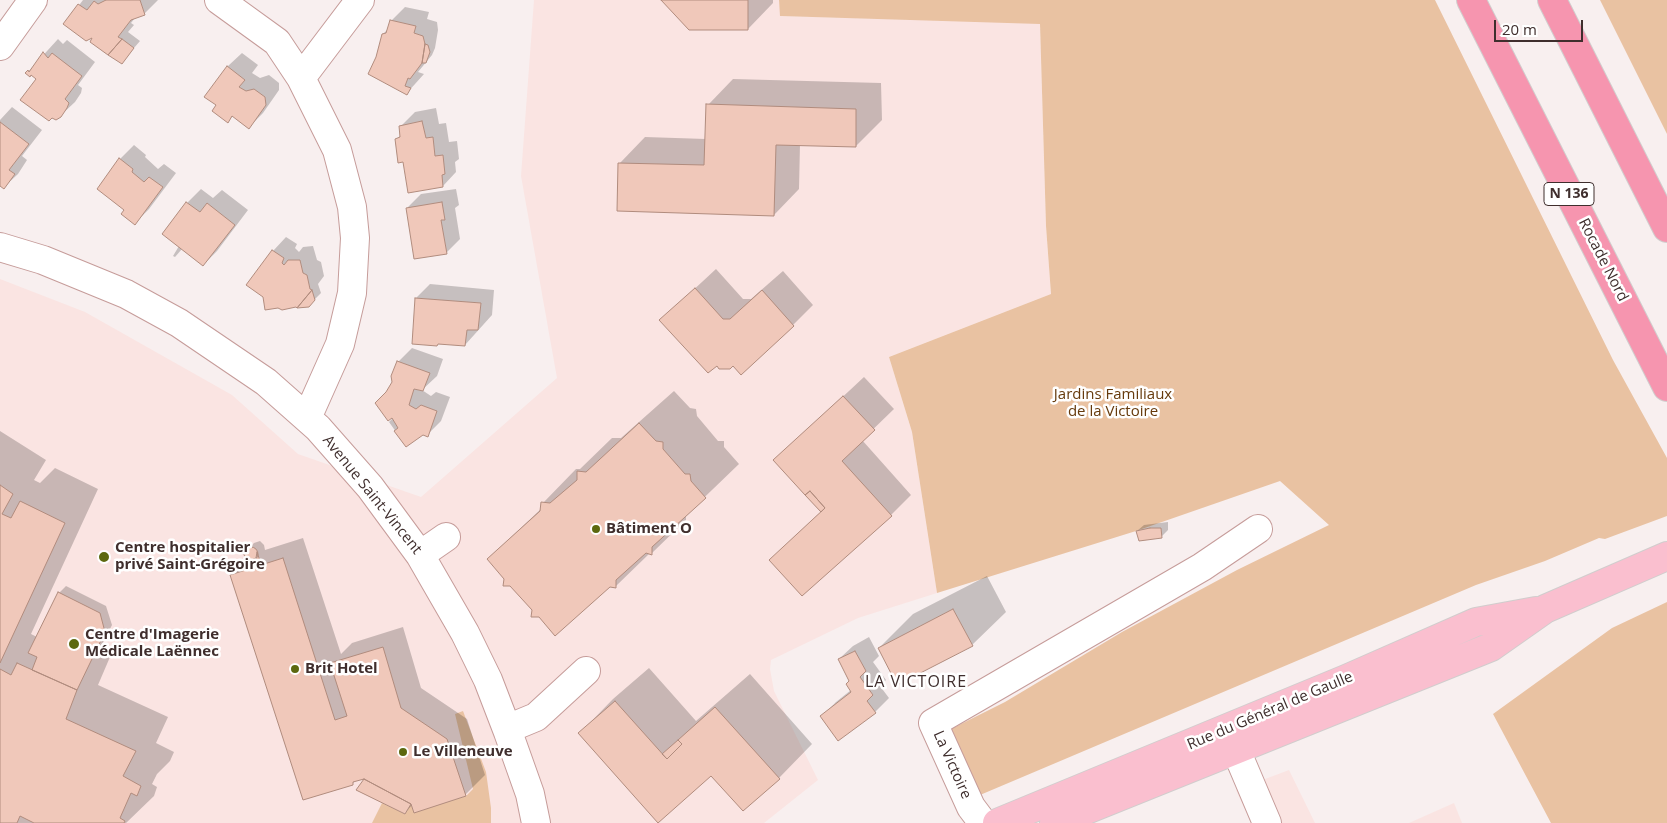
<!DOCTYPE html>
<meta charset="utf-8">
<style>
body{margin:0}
#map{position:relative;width:1667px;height:823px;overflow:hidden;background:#f8efef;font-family:"Open Sans",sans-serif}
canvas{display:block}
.scale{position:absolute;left:1494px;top:20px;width:89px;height:22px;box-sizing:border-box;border:2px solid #3f2e2d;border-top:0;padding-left:6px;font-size:15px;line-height:18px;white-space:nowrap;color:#3f2e2d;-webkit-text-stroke:4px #fff;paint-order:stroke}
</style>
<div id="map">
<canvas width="1667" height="823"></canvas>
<div class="scale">20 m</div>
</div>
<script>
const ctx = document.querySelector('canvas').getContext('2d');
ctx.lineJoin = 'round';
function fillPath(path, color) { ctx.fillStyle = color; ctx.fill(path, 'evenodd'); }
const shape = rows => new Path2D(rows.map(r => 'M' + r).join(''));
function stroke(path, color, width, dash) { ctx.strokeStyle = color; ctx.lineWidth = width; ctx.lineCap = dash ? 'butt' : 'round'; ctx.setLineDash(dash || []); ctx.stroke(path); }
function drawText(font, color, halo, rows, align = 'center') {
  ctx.font = font + ' "Open Sans",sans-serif'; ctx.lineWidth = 5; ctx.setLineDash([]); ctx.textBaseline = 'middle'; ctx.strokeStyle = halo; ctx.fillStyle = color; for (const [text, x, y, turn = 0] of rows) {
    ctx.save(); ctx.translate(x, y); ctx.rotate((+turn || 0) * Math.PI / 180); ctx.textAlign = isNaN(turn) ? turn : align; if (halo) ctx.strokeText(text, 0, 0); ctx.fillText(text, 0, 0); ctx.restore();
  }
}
const built = shape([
 [534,0,779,0,781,16,1040,23,1046,226,1051,294,889,357,912,432,937,593,858,618,771,660,770,669,774,691,818,780,764,823,0,823,0,279,85,312,232,395,298,454,421,497,557,378,521,176],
 [1289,770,1315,823,1251,823,1236,790],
 [1454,803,1462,823,1409,823]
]);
const green = shape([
 [779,0,1435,0,1613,360,1667,458,1667,516,1605,539,1599,538,1545,561,1476,585,980,795,949,730,1005,702,1122,632,1237,570,1329,525,1280,481,1136,531,937,593,912,432,889,357,1051,294,1046,226,1040,24,780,16],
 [1600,0,1667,0,1667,134],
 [1667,602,1667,823,1551,823,1493,714,1612,628],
 [463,711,486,772,491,808,491,823,372,823,382,803,405,814,411,804,415,812,466,796,473,789,455,714]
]);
const shadow = shape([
 [83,0,158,0,144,14,135,18,131,23,134,25,128,32,140,41,122,62,94,36,65,24],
 [663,0,773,0,773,3,748,29],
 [405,7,429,12,427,19,437,22,438,30,435,48,432,55,418,72,424,74,406,94,377,58,383,34,389,28,391,21],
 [58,39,63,44,67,40,95,62,78,85,82,88,81,93,75,102,60,116,37,79,31,74,27,73],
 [242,53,258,65,252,73,260,78,269,75,279,83,279,90,263,113,249,127,233,116,228,121,218,104,206,96,228,66],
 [733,79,881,83,882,120,856,146,800,144,799,189,774,215,620,163,645,137,706,139,708,105],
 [12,107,42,130,22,156,27,160,18,174,4,187,0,185,0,120],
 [436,108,439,124,446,123,449,142,457,141,459,159,455,162,456,172,443,186,404,160,397,139,401,135,401,126,415,112],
 [134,145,146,155,145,157,158,169,164,164,176,173,149,209,135,223,126,209,120,159],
 [201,189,213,198,222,190,248,210,217,251,203,265,182,249,175,257,173,256,179,246,164,234,187,203],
 [456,189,459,205,455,208,460,239,446,253,407,208,421,194],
 [286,237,297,244,295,248,299,252,303,247,313,246,317,260,321,262,324,276,318,284,321,293,309,305,273,251],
 [716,269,743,299,751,299,783,271,813,305,793,325,733,365,661,320],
 [430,284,494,290,492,315,465,345,413,342,416,298],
 [412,348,443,359,437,376,422,390,431,396,436,392,450,397,441,421,427,435,423,434,406,446,389,422,393,418,387,392,393,382,398,362],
 [864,377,894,409,862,440,911,495,891,515,791,540,822,511,775,460],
 [674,391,690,408,696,409,697,416,718,441,724,441,724,447,739,464,686,515,686,520,652,553,650,553,616,586,610,586,534,610,488,559,542,508,543,503,576,469,580,469,612,438,621,438],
 [0,431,46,460,34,480,40,483,55,468,98,489,31,634,37,637,59,593,66,586,106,606,112,625,99,651,110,657,98,685,168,717,156,743,174,752,170,761,157,774,152,784,157,787,154,796,126,823,37,823,34,822,34,823,0,823],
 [1168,522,1168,530,1162,536,1137,531,1144,525],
 [303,538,341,654,352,643,403,627,421,688,467,719,485,775,465,795,413,804,405,813,367,776,356,780,352,784,232,575,249,558,246,556,247,550,254,543,260,541,264,545,265,550],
 [987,576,1006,612,972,645,879,648,913,614],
 [869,637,879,656,873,662,886,680,880,686,889,698,875,712,822,716,836,702,851,690,850,681,839,659,853,646],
 [649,668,696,721,750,674,812,744,779,778,711,774,580,733,613,699]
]);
const building = shape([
 [106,0,140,0,145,15,131,20,118,37,122,39,108,55,90,42,92,38,86,41,63,24,78,4,87,10,94,1,98,4,106,0],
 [661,0,748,0,748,30,689,30,661,0],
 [390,20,416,26,414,33,423,36,425,44,422,63,410,79,408,78,405,86,411,88,407,95,368,74,376,57,382,34,386,33,390,20],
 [122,39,134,48,122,64,108,55,122,39],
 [425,44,428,45,430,52,426,63,422,63,425,44],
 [43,52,48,58,52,53,82,76,65,99,69,103,67,108,61,117,56,120,52,118,49,121,20,100,36,79,31,75,30,77,25,73,28,70,29,72,43,52],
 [227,66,245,80,239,87,246,91,254,89,265,97,266,105,249,129,232,116,228,123,212,111,216,105,204,97,227,66],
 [706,104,856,109,856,147,776,145,774,216,617,211,618,163,704,165,706,104],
 [422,121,426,138,433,137,435,156,443,155,445,174,442,175,443,187,408,193,403,162,398,163,395,139,400,137,399,126,422,121],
 [0,122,29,144,9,170,15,174,4,189,0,186,0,122],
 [119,158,133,169,132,172,144,182,149,177,163,187,135,225,121,214,124,210,97,189,119,158],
 [186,202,200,212,207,203,235,225,203,266,162,234,186,202],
 [442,202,445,220,441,220,447,254,414,259,406,208,442,202],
 [272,250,284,258,282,263,284,265,288,260,300,260,303,273,307,275,310,289,312,290,297,308,296,307,282,310,278,308,265,310,263,297,246,285,272,250],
 [695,288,723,319,730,319,762,290,794,326,741,375,733,366,730,369,719,369,717,366,708,373,659,320,695,288],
 [312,290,315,300,309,307,297,308,312,290],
 [415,298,481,303,478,330,467,330,465,346,438,344,437,346,412,344,415,298],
 [397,361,430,373,423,391,414,389,409,405,416,409,421,405,437,411,428,437,423,435,406,447,394,431,398,428,392,418,388,421,375,403,386,392,392,382,391,376,397,361],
 [843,396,875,430,842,461,892,516,802,596,769,560,825,508,810,491,805,495,773,460,843,396],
 [639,423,656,441,663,442,663,449,685,474,690,474,691,481,706,498,652,547,652,555,646,553,616,580,616,588,610,587,555,636,539,617,531,617,532,610,510,586,503,586,504,579,487,559,540,511,541,502,550,503,577,480,577,471,586,472,639,423],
 [0,485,13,494,2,514,11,518,20,501,65,523,0,663,0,485],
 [810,491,825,508,821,512,805,495,810,491],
 [1150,528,1161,528,1162,538,1139,541,1136,531,1150,528],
 '244 554a7 7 0 1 1 14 0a7 7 0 1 1-14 0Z',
 [257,552,261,564,252,568,250,561,256,558,257,552],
 [283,558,335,720,347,716,330,663,383,647,401,708,447,739,466,796,414,813,411,804,364,779,353,782,353,785,303,800,230,575,283,558],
 [58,592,100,613,105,632,77,690,32,670,37,657,28,653,58,592],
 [953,609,973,646,897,685,878,648,953,609],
 [855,651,866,671,860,677,873,695,867,701,876,713,838,741,820,716,851,692,846,684,849,681,838,659,855,651],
 [17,663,77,690,66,719,136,751,123,776,141,786,137,796,131,793,120,818,125,821,124,823,34,823,20,816,17,823,0,823,0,669,11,675,17,663],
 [615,701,667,759,682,744,678,740,715,707,780,779,743,811,711,776,658,823,578,733,615,701],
 [678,740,682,744,667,759,662,754,678,740],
 [364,779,411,804,405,814,356,790,364,779]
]);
const minor = shape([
 [219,0,277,42,301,78,337,150,352,207,355,238,352,293,340,344,307,418],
 [0,46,33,0],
 [301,78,360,0],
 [0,247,43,260,126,294,179,323,266,382,318,428,370,487,420,555,465,633,488,680,508,732,530,794,536,823],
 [420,555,446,537],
 [507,729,536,717,586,671],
 [1236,750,1267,823],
 [983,823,971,807,933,723,1202,567,1258,529]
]);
const major = shape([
 [997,823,1346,679,1476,622,1536,611],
 [1054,823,1491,647,1545,609,1667,556]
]);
const highway = shape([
 [1471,0,1667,387],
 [1552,0,1667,228]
]);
const markers = [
 [596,529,5,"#5c680f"],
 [104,557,6,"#5c680f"],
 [74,644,6,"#5c680f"],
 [295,669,5,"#5c680f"],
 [403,752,5,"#5c680f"]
];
const shields = [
 [1569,194,50]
];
const shieldNames = [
 ["N 136",1569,194]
];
const streetNames = [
 ["Rocade Nord",1603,260,63],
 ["Avenue Saint-Vincent",372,495,51],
 ["Rue du Général de Gaulle",1270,711,-23],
 ["La Victoire",952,765,66]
];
const parkNames = [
 ["Jardins Familiaux",1113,395],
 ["de la Victoire",1113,412]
];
const poiNames = [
 ["Bâtiment O",606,529],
 ["Centre hospitalier",115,548],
 ["privé Saint-Grégoire",115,565],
 ["Centre d'Imagerie",85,635],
 ["Médicale Laënnec",85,652],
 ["Brit Hotel",305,669],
 ["Le Villeneuve",413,752]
];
const neighbourhoodNames = [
 ["LA VICTOIRE",916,682]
];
fillPath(built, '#fae4e2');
fillPath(green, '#e9c2a2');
fillPath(shadow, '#0003');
fillPath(building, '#f0c8ba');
stroke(building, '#b18c7e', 1);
stroke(minor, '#c69c9a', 30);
stroke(major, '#d1cdcd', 30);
stroke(highway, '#d1cdcd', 30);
stroke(minor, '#fff', 28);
stroke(major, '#fabfcf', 28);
stroke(highway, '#f695af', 28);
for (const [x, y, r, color] of markers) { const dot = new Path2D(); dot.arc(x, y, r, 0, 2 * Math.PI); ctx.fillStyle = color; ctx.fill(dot); stroke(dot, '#fff', 2); }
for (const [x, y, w] of shields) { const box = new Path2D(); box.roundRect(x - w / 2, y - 11.5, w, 23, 4); ctx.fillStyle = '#fff'; ctx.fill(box); stroke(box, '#3f2e2d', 1); }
drawText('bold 14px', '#3f2e2d', null, shieldNames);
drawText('15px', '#3f2e2d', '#fff', streetNames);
drawText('15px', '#663a0c', '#fff', parkNames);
drawText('bold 15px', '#3f2e2d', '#fff', poiNames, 'left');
ctx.letterSpacing = '1px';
drawText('16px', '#3f2e2d', '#fff', neighbourhoodNames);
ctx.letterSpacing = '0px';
</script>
